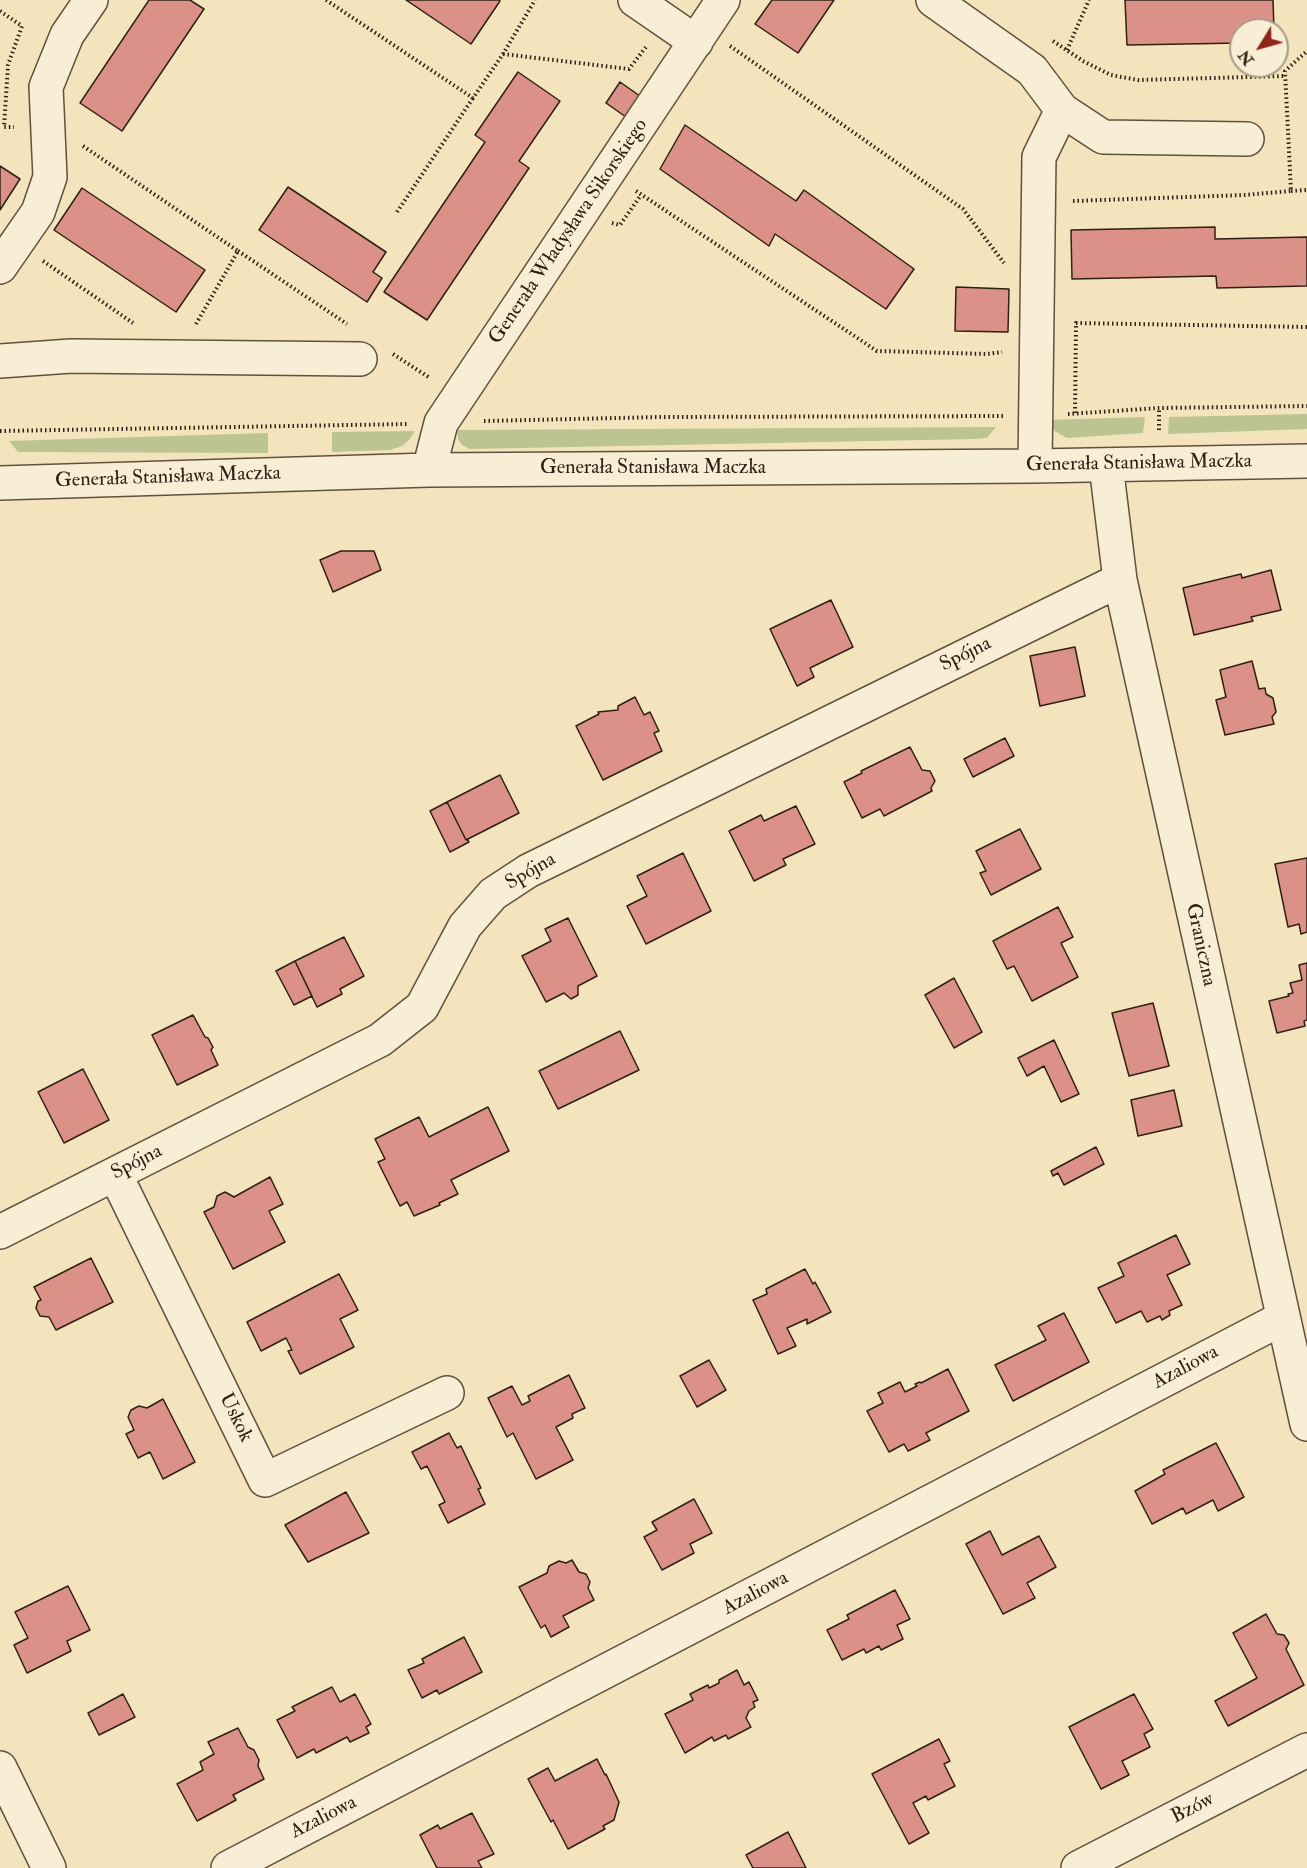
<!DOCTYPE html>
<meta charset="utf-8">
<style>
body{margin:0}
#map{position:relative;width:1307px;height:1868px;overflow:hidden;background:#f4e4be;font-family:"IM FELL Double Pica",serif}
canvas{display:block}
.north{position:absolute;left:1229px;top:18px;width:60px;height:60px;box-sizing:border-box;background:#f8edd5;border:2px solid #a89b88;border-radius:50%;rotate:233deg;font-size:16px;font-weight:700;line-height:24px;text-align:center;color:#2f2015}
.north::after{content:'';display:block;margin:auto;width:21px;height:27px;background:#8f2418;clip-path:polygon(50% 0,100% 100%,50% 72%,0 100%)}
</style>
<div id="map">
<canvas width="1307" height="1868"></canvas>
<div class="north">N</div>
</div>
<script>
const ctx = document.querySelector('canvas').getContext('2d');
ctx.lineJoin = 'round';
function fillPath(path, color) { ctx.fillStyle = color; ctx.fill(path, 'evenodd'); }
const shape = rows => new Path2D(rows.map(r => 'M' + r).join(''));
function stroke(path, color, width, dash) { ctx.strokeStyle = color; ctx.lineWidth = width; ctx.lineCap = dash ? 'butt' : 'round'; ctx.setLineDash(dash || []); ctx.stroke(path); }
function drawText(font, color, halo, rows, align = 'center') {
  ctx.font = font + ' "IM FELL Double Pica",serif'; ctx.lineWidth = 5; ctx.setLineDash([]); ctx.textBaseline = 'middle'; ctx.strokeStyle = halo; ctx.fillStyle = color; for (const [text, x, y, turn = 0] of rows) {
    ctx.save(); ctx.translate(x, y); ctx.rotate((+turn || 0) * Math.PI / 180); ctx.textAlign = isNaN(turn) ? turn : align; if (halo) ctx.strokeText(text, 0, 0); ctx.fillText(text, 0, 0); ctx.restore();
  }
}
const green = shape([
 [1307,414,1307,429,1168,434,1169,417],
 [1145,417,1143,433,1067,438,1056,432,1045,420],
 [996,427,987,438,974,439,470,449,462,445,458,439,457,430],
 [415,431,409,440,402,446,390,450,332,452,332,432],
 [268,433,268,453,18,452,9,441]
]);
const building = shape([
 [149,0,190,0,204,9,122,131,80,103,149,0],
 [406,0,499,0,500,1,471,44,406,0],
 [772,0,834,0,798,53,755,24,772,0],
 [1125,0,1273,0,1274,30,1241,30,1241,43,1127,45,1125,0],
 [518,72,560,101,519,161,529,168,427,320,384,292,485,142,475,135,518,72],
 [620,82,640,96,626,117,606,103,620,82],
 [685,125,796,201,804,190,914,269,886,309,775,234,769,246,660,169,685,125],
 [0,166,20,179,0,210,0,166],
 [288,187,386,252,373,272,382,278,367,302,259,230,288,187],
 [82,188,205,270,176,312,54,230,82,188],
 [1215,227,1215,239,1307,237,1307,286,1217,288,1216,276,1072,279,1071,230,1215,227],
 [956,287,1009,289,1008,332,955,331,956,287],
 [341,551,374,551,381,570,333,592,320,560,341,551],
 [1271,570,1281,610,1251,617,1253,621,1194,635,1183,588,1241,574,1242,578,1271,570],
 [831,600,853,647,810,668,814,677,797,686,770,629,831,600],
 [1075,647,1085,696,1040,706,1030,656,1075,647],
 [1252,661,1259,689,1265,688,1266,694,1273,698,1276,712,1272,717,1274,724,1225,735,1216,700,1226,697,1220,670,1252,661],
 [635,697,644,715,650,712,659,731,654,733,662,751,603,780,576,726,599,714,598,712,618,710,618,706,635,697],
 [1005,738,1014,756,973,777,964,759,1005,738],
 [910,747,922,770,930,771,935,781,931,788,932,791,884,816,880,809,862,818,844,782,862,773,861,771,910,747],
 [500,775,519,813,466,840,447,802,500,775],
 [447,802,466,840,467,839,469,842,450,852,430,811,447,802],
 [796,806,815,844,783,859,786,865,754,881,729,831,761,815,764,821,796,806],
 [1020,829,1041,869,991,895,980,873,986,871,976,851,1020,829],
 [683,853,711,911,646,944,627,906,647,896,637,876,683,853],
 [1307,858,1307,932,1301,934,1299,924,1288,927,1275,864,1307,858],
 [1058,907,1073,937,1061,943,1078,977,1032,1001,1014,966,1007,969,993,941,1058,907],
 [568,918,597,976,578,986,578,995,571,999,564,993,546,1002,522,956,551,941,545,929,568,918],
 [344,937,364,976,340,989,342,994,317,1007,295,961,344,937],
 [295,961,312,996,294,1005,276,971,295,961],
 [1307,963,1307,1020,1304,1021,1305,1026,1277,1033,1269,1001,1289,996,1288,994,1293,993,1290,983,1302,980,1299,965,1307,963],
 [954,978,982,1032,954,1048,925,995,954,978],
 [1153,1003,1169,1066,1129,1076,1112,1013,1153,1003],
 [193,1015,205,1037,208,1038,213,1047,211,1050,218,1065,177,1085,152,1035,193,1015],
 [620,1031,639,1070,558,1109,539,1071,620,1031],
 [1054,1040,1079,1094,1061,1102,1044,1066,1027,1076,1018,1058,1054,1040],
 [83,1069,109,1120,64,1143,38,1092,83,1069],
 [1174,1090,1182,1126,1138,1136,1131,1100,1174,1090],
 [488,1107,509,1151,451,1180,458,1194,439,1203,440,1205,414,1216,407,1202,400,1206,378,1162,385,1159,375,1139,419,1117,429,1137,488,1107],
 [1096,1147,1104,1164,1064,1185,1058,1173,1053,1176,1051,1171,1096,1147],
 [270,1177,283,1204,269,1211,285,1242,233,1269,204,1212,214,1207,217,1196,225,1192,234,1197,270,1177],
 [1176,1235,1190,1264,1167,1275,1182,1305,1169,1311,1170,1315,1162,1320,1160,1316,1147,1322,1141,1311,1116,1323,1098,1288,1124,1276,1118,1263,1176,1235],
 [91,1258,113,1302,56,1330,49,1317,40,1316,36,1308,38,1301,41,1300,34,1287,91,1258],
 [805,1269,813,1284,815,1282,831,1312,807,1324,807,1319,787,1328,796,1346,778,1354,753,1300,767,1294,766,1289,805,1269],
 [339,1274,358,1310,340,1319,354,1347,300,1374,288,1351,292,1350,286,1338,261,1351,247,1322,339,1274],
 [1064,1313,1089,1362,1013,1401,995,1365,1046,1340,1038,1326,1064,1313],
 [709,1360,726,1390,697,1407,680,1376,709,1360],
 [948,1369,969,1411,926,1433,930,1440,908,1451,904,1444,889,1452,867,1411,883,1403,878,1393,900,1382,905,1392,917,1386,915,1384,920,1382,921,1383,948,1369],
 [569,1375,585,1408,572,1414,573,1418,556,1427,573,1460,536,1479,513,1433,507,1437,488,1398,512,1386,522,1405,530,1401,528,1396,569,1375],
 [163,1399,195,1462,163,1479,150,1452,138,1458,126,1434,134,1430,128,1417,131,1410,139,1406,147,1408,163,1399],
 [449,1433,457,1448,461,1446,481,1488,478,1489,485,1504,448,1523,439,1505,445,1502,427,1466,421,1469,412,1452,449,1433],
 [1216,1443,1244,1497,1218,1511,1213,1500,1186,1514,1183,1508,1152,1524,1135,1491,1165,1474,1163,1470,1216,1443],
 [346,1492,369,1533,308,1562,285,1525,346,1492],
 [694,1499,712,1533,690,1544,694,1553,662,1570,644,1537,657,1530,652,1522,694,1499],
 [990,1531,1002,1555,1039,1536,1056,1567,1027,1583,1035,1598,1003,1614,966,1544,990,1531],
 [572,1560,579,1572,586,1574,590,1582,588,1588,594,1600,563,1616,569,1627,551,1637,545,1625,541,1628,519,1587,547,1573,549,1566,559,1561,566,1563,572,1560],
 [68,1586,90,1630,67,1641,71,1651,27,1673,14,1645,28,1638,15,1612,68,1586],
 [895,1590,910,1619,897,1625,903,1639,881,1650,879,1646,866,1653,864,1649,842,1660,827,1630,849,1619,847,1615,895,1590],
 [1266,1614,1277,1634,1284,1635,1289,1643,1286,1649,1304,1685,1228,1726,1215,1701,1257,1678,1233,1633,1266,1614],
 [464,1637,482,1672,439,1694,437,1690,422,1698,408,1670,424,1663,422,1659,464,1637],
 [737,1670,744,1685,749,1682,758,1700,753,1702,755,1707,749,1711,746,1718,751,1727,728,1739,726,1735,714,1741,712,1737,685,1753,665,1714,693,1700,690,1694,708,1685,709,1688,719,1683,719,1680,737,1670],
 [332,1687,340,1702,355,1694,371,1724,366,1727,369,1733,350,1742,347,1737,316,1753,314,1749,297,1758,277,1720,295,1711,292,1707,332,1687],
 [123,1694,135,1717,99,1735,88,1713,123,1694],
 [1134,1694,1153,1729,1144,1734,1150,1747,1122,1761,1129,1775,1101,1789,1069,1727,1134,1694],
 [238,1728,248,1747,254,1750,259,1760,258,1766,264,1779,233,1795,236,1800,197,1821,177,1784,203,1770,200,1762,214,1754,208,1742,238,1728],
 [939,1739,950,1761,944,1764,955,1786,928,1800,926,1796,913,1803,929,1833,909,1844,872,1774,939,1739],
 [597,1759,605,1775,606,1774,619,1802,614,1820,603,1826,605,1829,568,1849,553,1820,551,1822,528,1779,548,1768,555,1781,597,1759],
 [472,1813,494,1854,478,1861,482,1868,437,1868,420,1835,438,1825,440,1829,472,1813],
 [788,1832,806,1868,753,1868,746,1855,788,1832]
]);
const path = shape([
 [326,0,473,98,503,54,535,0],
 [0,11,22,26,8,65,4,127,14,127],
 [1053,41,1083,61,1111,75,1138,80,1285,76],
 [730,46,963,209,1004,263],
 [1067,50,1089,0],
 [503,54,629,69,646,47],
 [83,146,238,251,196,324],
 [636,191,877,351,987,354,1002,352],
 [1291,191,1307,190],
 [1073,201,1244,195,1291,191,1285,71,1307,51],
 [397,212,473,98],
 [612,223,620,225,641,195],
 [238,251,347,324],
 [43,261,133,323],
 [393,354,430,378],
 [1075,413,1076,323,1307,327],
 [1068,414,1159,408,1307,406],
 [484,421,661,417,1004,416],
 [1159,430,1159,408],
 [0,431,407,424]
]);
const minor = shape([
 [635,0,696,42],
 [933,0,1032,70,1062,110],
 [0,267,38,212,50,177,46,87,67,35,91,0],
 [0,361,71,356,360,359],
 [1106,465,1120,580,1307,1424],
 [1035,466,1039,157,1062,110,1103,137,1247,139],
 [429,470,441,423,723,0],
 [0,483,429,470,1035,466,1307,461],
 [115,1174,265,1480,447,1393],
 [0,1232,380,1040,422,1007,465,926,493,894,528,871,1120,580],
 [0,1768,49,1868],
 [228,1868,1283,1318],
 [1078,1868,1307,1750]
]);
const streetNames = [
 ["Generała Władysława Sikorskiego",569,232,-56],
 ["Generała Stanisława Maczka",1139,464,-1],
 ["Generała Stanisława Maczka",653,469],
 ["Generała Stanisława Maczka",168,478,-2],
 ["Spójna",966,655,-26],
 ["Spójna",531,872,-30],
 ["Graniczna",1200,945,78],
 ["Spójna",137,1163,-27],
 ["Azaliowa",1186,1368,-28],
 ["Uskok",235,1418,64],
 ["Azaliowa",756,1594,-28],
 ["Bzów",1193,1809,-27],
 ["Azaliowa",324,1818,-27]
];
fillPath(green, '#bcc491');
fillPath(building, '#dc9188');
stroke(building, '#2f2015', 1.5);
stroke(minor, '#60513f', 36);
stroke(path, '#2f2015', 4, [1.5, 3]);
stroke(minor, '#f8edd5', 33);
drawText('20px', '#2f2015', '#f8edd5', streetNames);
</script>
